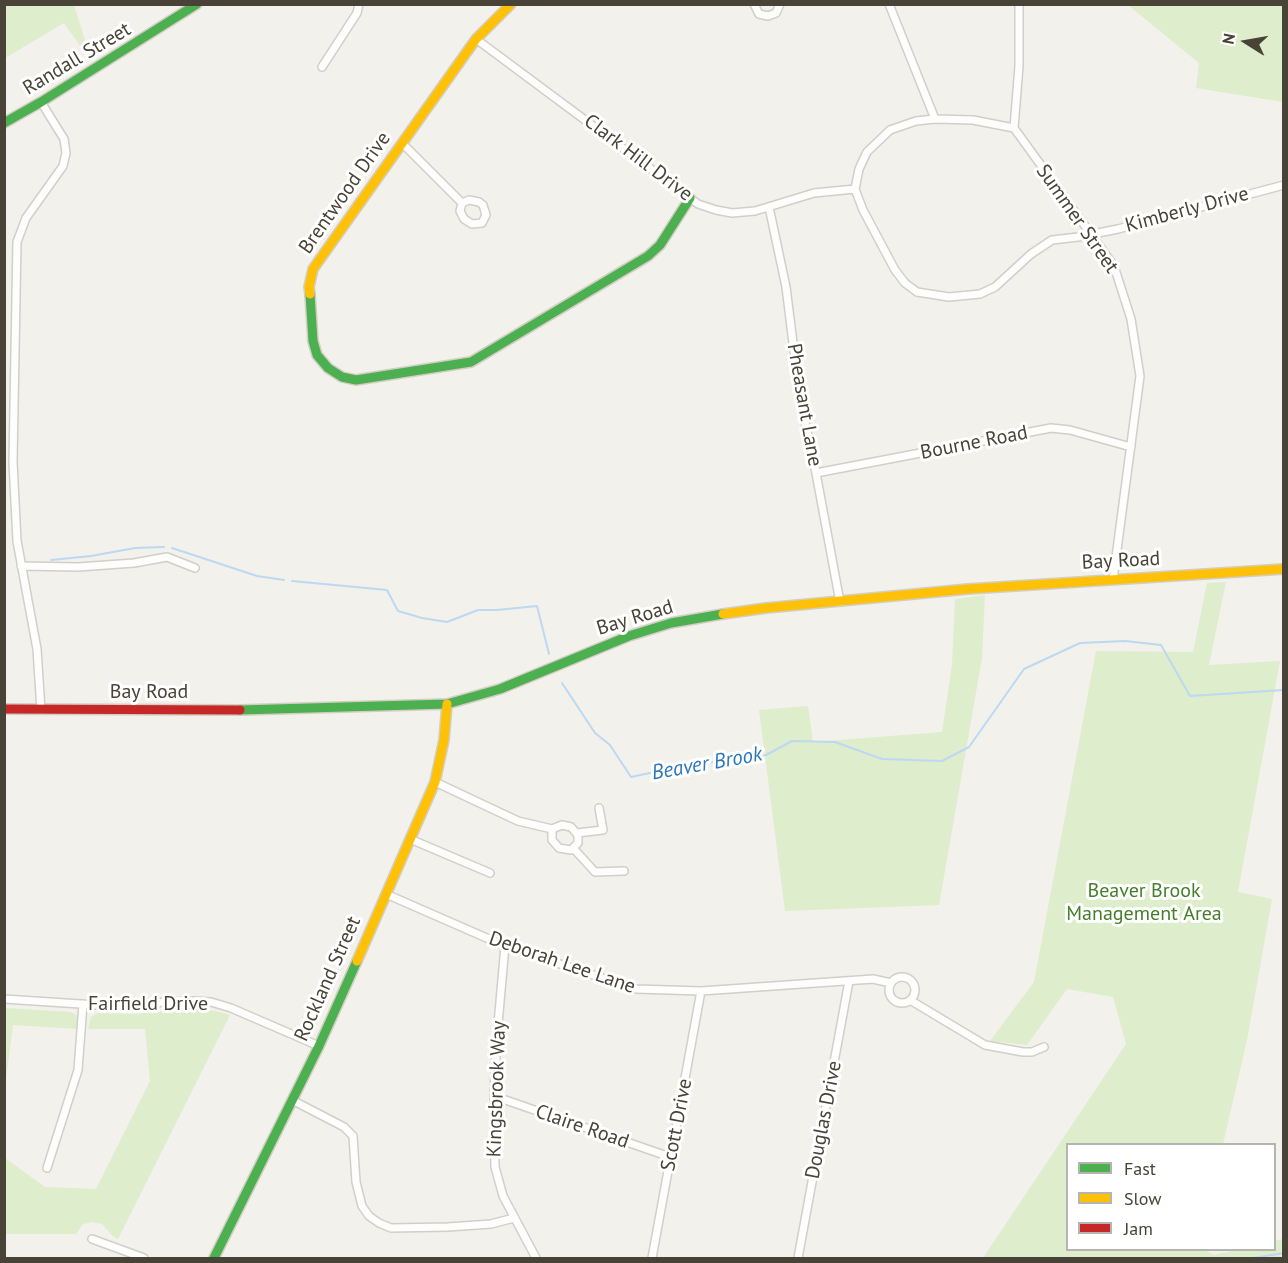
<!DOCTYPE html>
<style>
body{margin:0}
#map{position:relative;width:1288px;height:1263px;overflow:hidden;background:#f2f1ec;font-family:"PT Sans",sans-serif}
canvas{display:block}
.frame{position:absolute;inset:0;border:6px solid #494337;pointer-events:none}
.legend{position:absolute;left:1066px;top:1143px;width:210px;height:108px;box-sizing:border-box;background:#fff;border:2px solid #b6b4af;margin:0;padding:8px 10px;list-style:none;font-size:18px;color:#494337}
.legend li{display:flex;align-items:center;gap:12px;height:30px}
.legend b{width:30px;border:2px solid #b6b4af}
.north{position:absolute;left:1216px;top:12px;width:60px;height:60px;-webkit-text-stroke:4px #fff;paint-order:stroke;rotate:281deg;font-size:16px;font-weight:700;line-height:24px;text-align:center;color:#494337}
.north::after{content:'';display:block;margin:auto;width:21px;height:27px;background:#494337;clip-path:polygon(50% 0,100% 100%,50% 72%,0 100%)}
</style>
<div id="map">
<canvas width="1288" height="1263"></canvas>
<div class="frame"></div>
<ul class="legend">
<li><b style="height:8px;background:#4caf50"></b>Fast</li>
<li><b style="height:8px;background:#ffc107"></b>Slow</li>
<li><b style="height:8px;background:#c62828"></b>Jam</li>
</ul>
<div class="north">N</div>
</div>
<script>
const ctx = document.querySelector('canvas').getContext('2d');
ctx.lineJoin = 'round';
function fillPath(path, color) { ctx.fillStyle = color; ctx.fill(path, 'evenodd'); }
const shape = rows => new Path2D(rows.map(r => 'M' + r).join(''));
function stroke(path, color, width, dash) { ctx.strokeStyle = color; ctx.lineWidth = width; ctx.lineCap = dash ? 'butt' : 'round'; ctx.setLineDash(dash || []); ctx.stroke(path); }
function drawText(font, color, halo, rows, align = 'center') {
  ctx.font = font + ' "PT Sans",sans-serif'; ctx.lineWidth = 6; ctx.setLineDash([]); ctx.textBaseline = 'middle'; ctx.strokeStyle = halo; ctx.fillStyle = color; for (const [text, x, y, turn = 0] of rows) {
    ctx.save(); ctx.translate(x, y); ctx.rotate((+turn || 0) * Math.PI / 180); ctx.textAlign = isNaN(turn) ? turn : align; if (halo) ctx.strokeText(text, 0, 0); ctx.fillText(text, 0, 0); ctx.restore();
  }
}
const green = shape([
 [4,5,74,5,92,63,64,23,5,58],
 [1128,5,1283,5,1283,102,1196,88,1199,63],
 [1226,582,1209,665,1280,661,1238,892,1272,899,1247,1040,1223,1144,1068,1144,1068,1250,1206,1250,1213,1255,1237,1250,1274,1250,1275,1241,1283,1239,1283,1258,983,1258,1126,1044,1113,997,1067,989,1027,1045,990,1041,1034,982,1096,651,1193,652,1207,583],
 [985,595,982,658,939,905,785,911,759,710,808,706,813,742,942,732,952,665,955,599],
 [5,1008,70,1012,75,1014,79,1019,79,1029,13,1025,5,1087],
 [199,1009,215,1011,230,1015,118,1239,112,1235,102,1224,93,1222,83,1224,76,1234,5,1234,5,1158,45,1187,96,1189,150,1081,145,1029,88,1029,91,1017,98,1013,133,1014]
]);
const stream = shape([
 [172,548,257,576,284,580],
 [51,560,91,556,135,548,164,547],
 [292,581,387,590,398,611,422,618,447,622,478,610,497,610,537,606,549,654],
 [562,683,595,733,610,745,631,777,683,766,766,755,792,741,835,742,882,759,942,761,969,747,1024,669,1080,643,1125,641,1161,645,1190,696,1284,690],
 [890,1258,908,1258],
 [1253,1258,1284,1253]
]);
const street = shape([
 [754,4,759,14,768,16,776,13,780,4],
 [889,4,935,119],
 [1019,4,1019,66,1014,128,1114,266,1131,319,1140,376,1113,580],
 [476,39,698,204,716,210,732,213,755,211,814,193,855,189],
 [322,67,357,13,359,4],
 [1014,128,973,120,935,119,916,121,890,130,867,152,859,169,855,189,863,210,895,270,905,283,917,292,949,297,980,294,995,287,1031,254,1052,240,1078,237,1118,229,1284,185],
 [402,143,462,203,469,200,479,202,483,205,486,215,482,223,472,224,464,219,460,211,462,203],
 [769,207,786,287,800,399,816,473,840,602],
 [816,473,1051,428,1070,430,1131,447],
 [21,566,78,567,134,563,167,557,195,568],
 [41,710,37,649,17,541,13,462,17,242,26,218,63,166,66,153,64,139,41,102],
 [435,782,518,821,552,829],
 [562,825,571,827,578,835,578,843,571,850,559,848,552,840,552,829,562,825],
 [577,833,603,830,599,808],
 [410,839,490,873],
 [574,849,595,872,624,871],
 [386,894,505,946,636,989,701,991,873,979,891,983],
 [505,946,497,1035,494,1096,495,1167,503,1196,536,1258],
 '889 990a13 13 0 1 1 26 0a13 13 0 1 1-26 0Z',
 [4,999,96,1005,194,1001,211,1002,231,1008,319,1046],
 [910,1000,985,1045,1023,1052,1032,1052,1044,1047],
 [494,1096,670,1157],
 [292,1100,344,1127,353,1136,356,1182,362,1206,369,1216,379,1223,391,1228,448,1227,491,1224,514,1218],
 [47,1168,78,1070,83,1004],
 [92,1239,144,1258],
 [652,1258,701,991],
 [798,1258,849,981]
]);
const fast = shape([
 [4,123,41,102,197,4],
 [310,294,313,341,317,355,328,368,342,377,356,380,471,362,648,256,660,245,690,198],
 [240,710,447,704,500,689,629,636,671,623,723,614],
 [214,1258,319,1046,357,961]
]);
const slow = shape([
 [310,294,309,287,313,269,476,39,511,4],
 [723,614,766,608,968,589,1284,569],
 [357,961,435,782,444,740,447,704]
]);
const jam = shape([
 [4,709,240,710]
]);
const streetNames = [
 ["Randall Street",77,59,-31],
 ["Clark Hill Drive",638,158,37],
 ["Brentwood Drive",345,193,-55],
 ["Kimberly Drive",1187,210,-15],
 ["Summer Street",1077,219,55],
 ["Pheasant Lane",804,405,80],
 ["Bourne Road",974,443,-11],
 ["Bay Road",1121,561,-3],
 ["Bay Road",635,618,-17],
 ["Bay Road",149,692],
 ["Deborah Lee Lane",562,963,19],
 ["Rockland Street",328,979,-66],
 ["Fairfield Drive",148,1004],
 ["Kingsbrook Way",497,1089,-88],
 ["Douglas Drive",824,1120,-79],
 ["Scott Drive",677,1125,-79],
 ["Claire Road",582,1127,19]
];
const parkNames = [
 ["Beaver Brook",1144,891],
 ["Management Area",1144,914]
];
const waterNames = [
 ["Beaver Brook",707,764,-10]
];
fillPath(green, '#deedcc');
stroke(stream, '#bcd9f1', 2);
stroke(street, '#d0cfc9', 10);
stroke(fast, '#d2cec3', 12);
stroke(slow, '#d2cec3', 12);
stroke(jam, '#d2cec3', 12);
stroke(street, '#fdfdfc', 7);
stroke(fast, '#4caf50', 9);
stroke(slow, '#ffc107', 9);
stroke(jam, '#c62828', 9);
drawText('20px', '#494337', '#fff', streetNames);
drawText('20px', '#447e28', '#fff', parkNames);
drawText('italic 21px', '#2c77ba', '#fff', waterNames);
</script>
